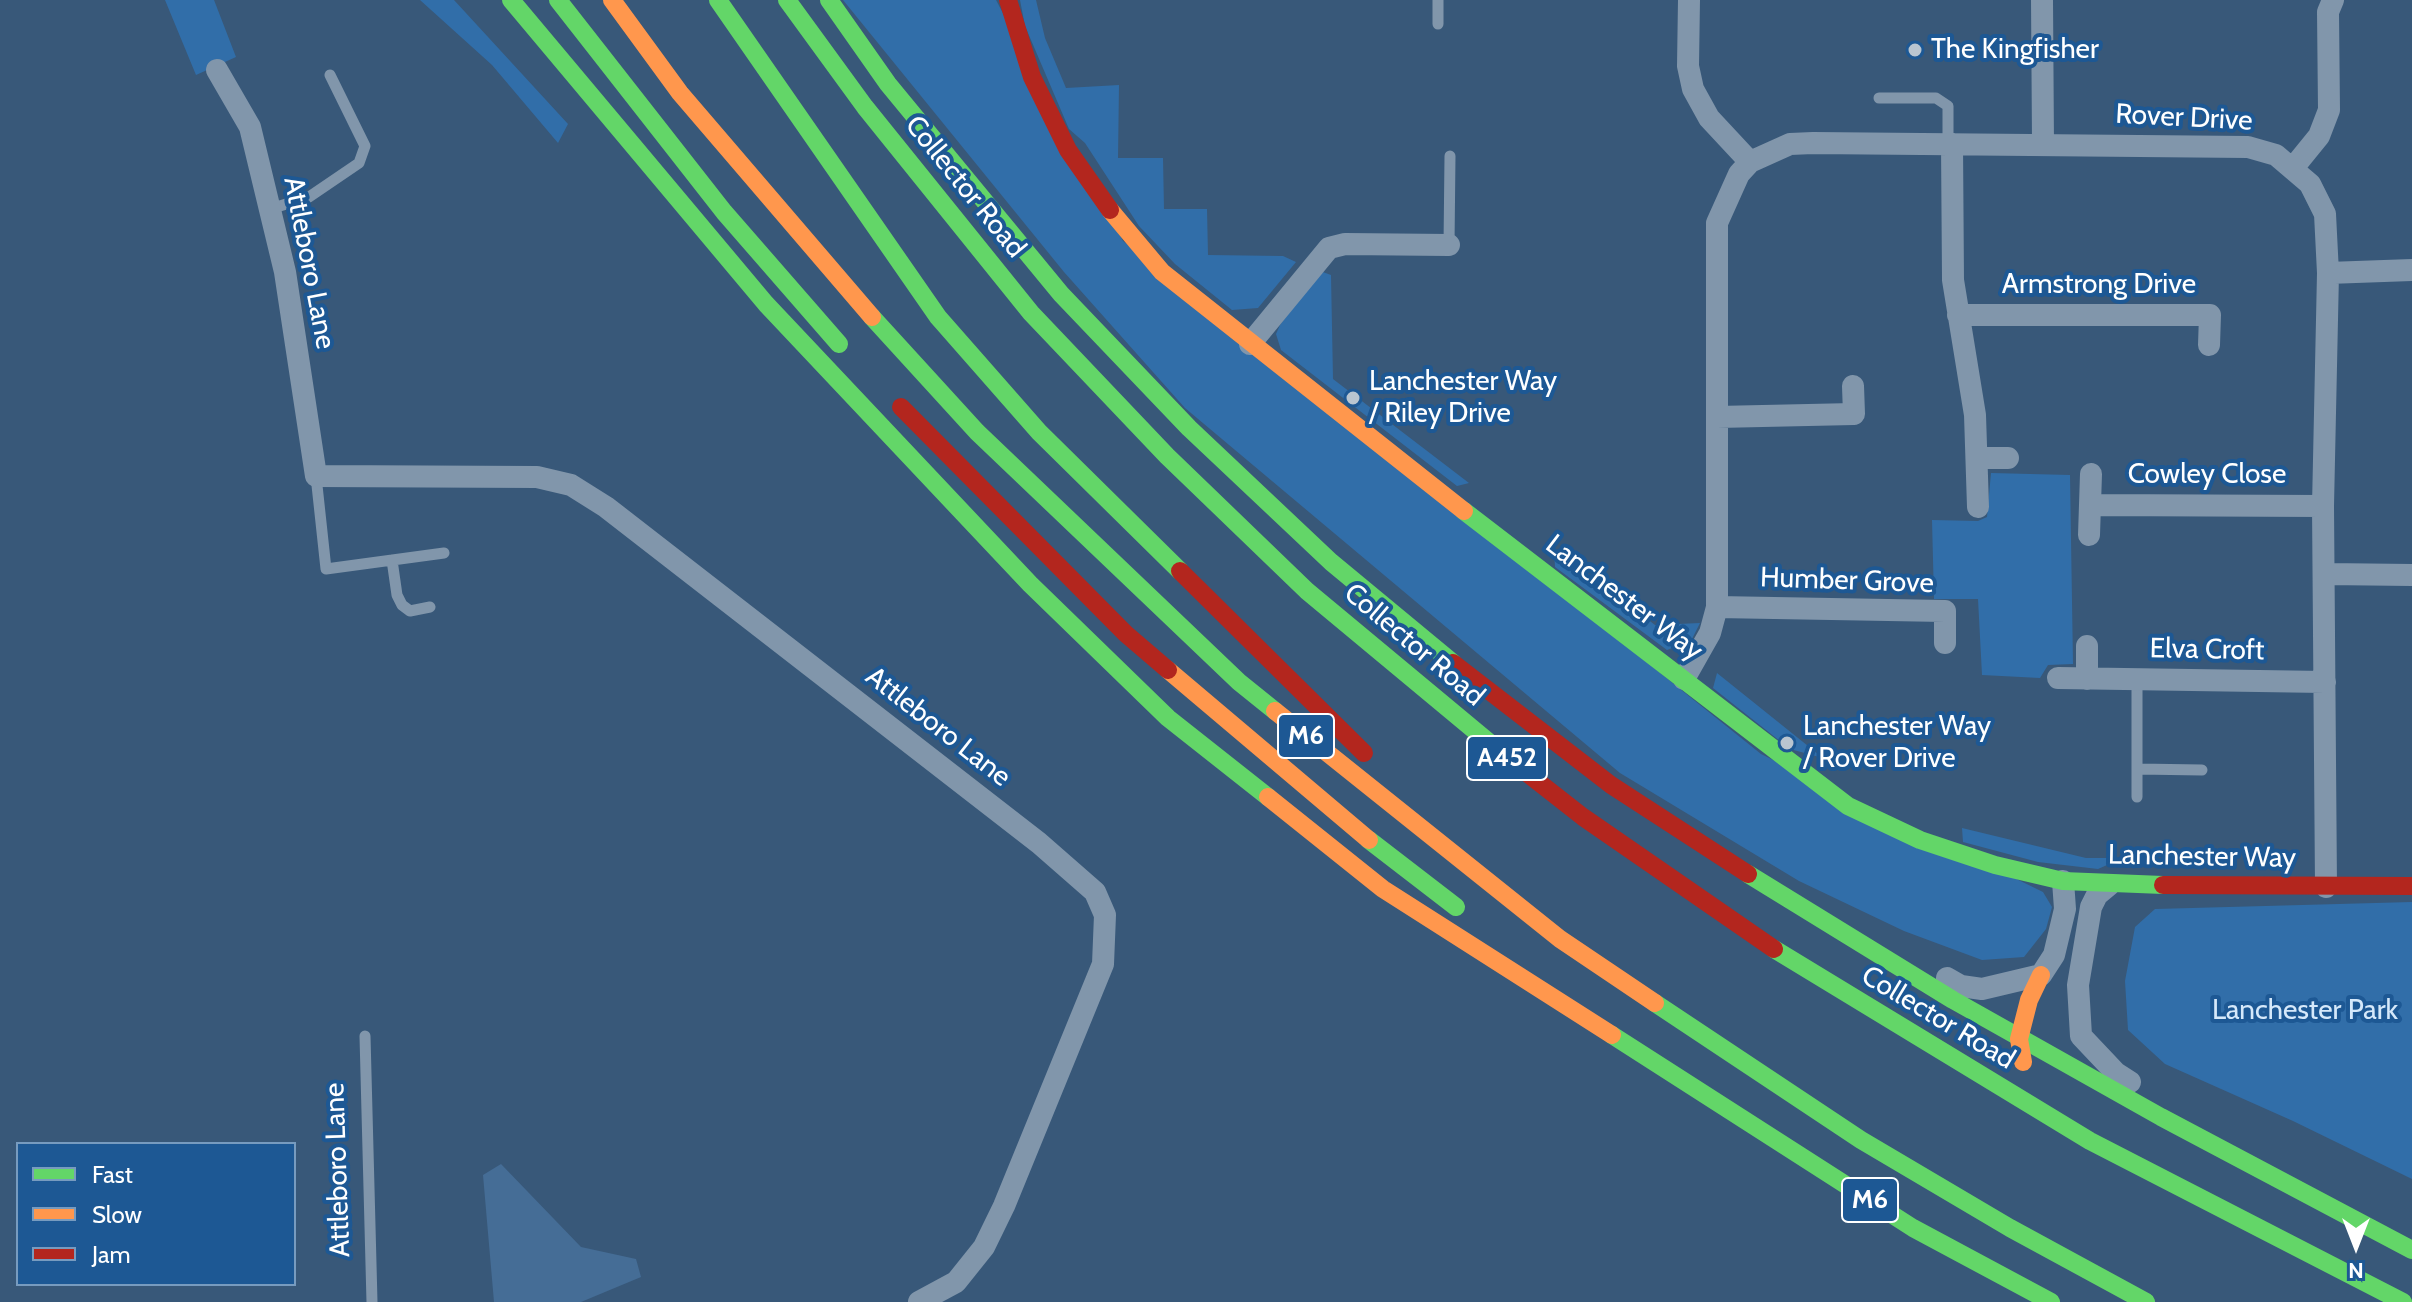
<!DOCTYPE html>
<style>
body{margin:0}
#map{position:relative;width:2412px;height:1302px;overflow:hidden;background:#385879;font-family:Cabin,sans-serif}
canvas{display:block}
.legend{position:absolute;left:16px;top:1142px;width:280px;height:144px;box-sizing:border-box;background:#1d5894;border:2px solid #779bbf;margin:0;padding:10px 14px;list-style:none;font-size:24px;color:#fff}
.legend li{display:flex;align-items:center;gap:16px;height:40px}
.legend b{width:40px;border:2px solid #779bbf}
.north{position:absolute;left:2316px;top:1206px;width:80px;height:80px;-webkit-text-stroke:6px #1d5894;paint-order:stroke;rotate:180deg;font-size:22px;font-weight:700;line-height:32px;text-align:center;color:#fff}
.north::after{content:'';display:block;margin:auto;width:28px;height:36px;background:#fff;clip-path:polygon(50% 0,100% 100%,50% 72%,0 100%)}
</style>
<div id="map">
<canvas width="2412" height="1302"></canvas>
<ul class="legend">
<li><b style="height:10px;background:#63d668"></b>Fast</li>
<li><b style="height:10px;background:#ff974d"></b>Slow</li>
<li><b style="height:10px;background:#b3261e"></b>Jam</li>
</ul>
<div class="north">N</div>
</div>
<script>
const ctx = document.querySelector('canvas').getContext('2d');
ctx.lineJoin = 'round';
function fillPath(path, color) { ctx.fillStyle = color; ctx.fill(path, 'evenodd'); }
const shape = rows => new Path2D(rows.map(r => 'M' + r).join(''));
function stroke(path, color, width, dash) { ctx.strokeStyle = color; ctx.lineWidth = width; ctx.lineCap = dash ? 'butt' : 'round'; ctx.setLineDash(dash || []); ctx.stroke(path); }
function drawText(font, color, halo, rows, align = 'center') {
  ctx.font = font + ' Cabin,sans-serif'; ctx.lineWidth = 8; ctx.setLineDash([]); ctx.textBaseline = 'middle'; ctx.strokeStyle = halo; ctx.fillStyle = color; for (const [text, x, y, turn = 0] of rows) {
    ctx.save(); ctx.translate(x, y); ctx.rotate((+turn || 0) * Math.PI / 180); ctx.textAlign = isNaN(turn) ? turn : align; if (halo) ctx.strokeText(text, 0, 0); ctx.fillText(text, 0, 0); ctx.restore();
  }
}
const green = shape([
 [165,0,214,0,236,57,196,75],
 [420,0,454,0,568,124,558,143,492,65],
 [843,0,996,0,1123,241,1761,754,2043,892,2052,907,2046,929,2024,957,1982,960,1904,931,1799,881,1620,773,1185,408,1064,272],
 [1020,0,1036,0,1045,38,1066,88,1119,85,1118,158,1163,158,1164,209,1207,209,1208,255,1283,256,1296,262,1258,308,1232,310,1175,264,1139,226,1085,143,1069,129,1025,26],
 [1320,271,1331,275,1333,379,1469,483,1457,486,1281,350,1276,334,1280,325],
 [1991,473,2070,475,2073,664,2048,665,2040,678,1982,675,1978,599,1934,599,1932,520,1978,521,1987,517],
 [1554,548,1655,625,1700,623,1691,641,1667,650,1555,567],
 [1717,673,1823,758,1790,749,1713,688],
 [1962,828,2086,858,2123,858,2098,869,2038,862,1963,842],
 [2412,902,2412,1179,2293,1121,2165,1064,2128,1030,2125,981,2135,927,2155,909]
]);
const water = shape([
 [501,1164,581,1247,636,1259,641,1277,581,1302,494,1302,483,1175]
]);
const lane = shape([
 [1438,24,1438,0],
 [1879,98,1936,98,1948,106,1948,144],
 [270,209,309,197,359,163,365,146,330,75],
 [1449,245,1450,156],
 [316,476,326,569,444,553],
 [392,560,397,595,402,605,410,611,430,607],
 [2137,679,2137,797],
 [2138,769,2202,770],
 [365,1036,372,1302]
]);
const street = shape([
 [1689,0,1688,66,1693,89,1709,118,1750,162],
 [2042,0,2043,143],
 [217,70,250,127,285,272,316,476,537,477,571,485,606,507,1039,843,1095,892,1105,915,1103,964,1004,1206,984,1247,956,1282,919,1302],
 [1952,144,1953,280,1975,415,1978,507],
 [2293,168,2319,136,2329,110,2328,12,2333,0],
 [2328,273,2412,270],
 [1958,315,2210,315,2209,345],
 [1250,344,1329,248,1345,244,1449,245],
 [1717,417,1854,414,1853,386],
 [1979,458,2008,458],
 [2091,505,2323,506],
 [2089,535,2091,474],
 [2326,574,2412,575],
 [1717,607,1945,611,1945,643],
 [2087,646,2087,679],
 [2058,678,2325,682],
 [1684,679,1710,633,1717,607,1717,223,1739,174,1750,162,1790,144,1813,143,2248,147,2276,155,2310,184,2325,214,2328,273,2323,506,2326,887],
 [2109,885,2097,895,2091,907,2078,985,2081,1036,2116,1073,2130,1082],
 [1947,978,1961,986,1982,989,2041,975,2054,955,2065,909,2063,881]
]);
const fast = shape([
 [511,0,766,304,1030,584,1168,718,1268,797],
 [558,0,724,212,839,344],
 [718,0,938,317,1039,432,1180,571],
 [787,0,865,107,1031,313,1167,456,1307,591,1509,759],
 [829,0,888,84,1061,294,1189,428,1331,562,1453,663],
 [872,317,977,432,1239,682,1275,711],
 [1464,511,1848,806,1920,840,1995,865,2063,881,2163,885],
 [1369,840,1456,907],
 [1748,874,1953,1000,2161,1117,2412,1250],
 [1774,949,2090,1141,2403,1302],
 [1655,1003,1861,1140,2010,1228,2146,1302],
 [1612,1035,1913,1228,2051,1302]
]);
const slow = shape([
 [612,0,680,93,872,317],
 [1110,210,1162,272,1464,511],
 [1168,670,1369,840],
 [1275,711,1560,939,1655,1003],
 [1268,797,1383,889,1612,1035],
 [2023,1062,2019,1039,2029,1000,2041,975]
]);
const jam = shape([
 [1008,0,1032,77,1068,150,1110,210],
 [901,407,1126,634,1168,670],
 [1180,571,1364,753],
 [1453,663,1611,785,1748,874],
 [1509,759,1583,817,1774,949],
 [2163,885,2412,886]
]);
const markers = [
 [1915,50,8,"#b9c5d0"],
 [1353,398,8,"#b9c5d0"],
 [1787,743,8,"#b9c5d0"]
];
const shields = [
 [1306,736,56],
 [1507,758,80],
 [1870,1200,56]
];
const shieldNames = [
 ["M6",1306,736],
 ["A452",1507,758],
 ["M6",1870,1200]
];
const poiNames = [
 ["The Kingfisher",1931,50],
 ["Lanchester Way",1369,382],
 ["/ Riley Drive",1369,414],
 ["Lanchester Way",1803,727],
 ["/ Rover Drive",1803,759]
];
const streetNames = [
 ["Rover Drive",2184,118,3],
 ["Collector Road",965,187,51],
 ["Attleboro Lane",309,263,79],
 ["Armstrong Drive",2099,285],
 ["Cowley Close",2207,475],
 ["Humber Grove",1847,581,2],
 ["Lanchester Way",1624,598,37],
 ["Collector Road",1414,645,40],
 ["Elva Croft",2207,650,1],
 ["Attleboro Lane",938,727,38],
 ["Lanchester Way",2202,857,1],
 ["Collector Road",1938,1018,31],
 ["Attleboro Lane",338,1170,-92]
];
const parkNames = [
 ["Lanchester Park",2305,1011]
];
fillPath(green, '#316ea9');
fillPath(water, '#456d96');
stroke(lane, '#8196ab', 11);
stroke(street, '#8196ab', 22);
stroke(fast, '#63d668', 18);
stroke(slow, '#ff974d', 18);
stroke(jam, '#b3261e', 18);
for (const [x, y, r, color] of markers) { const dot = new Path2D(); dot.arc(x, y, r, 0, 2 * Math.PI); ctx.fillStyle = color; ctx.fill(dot); stroke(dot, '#1d5894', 3); }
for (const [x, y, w] of shields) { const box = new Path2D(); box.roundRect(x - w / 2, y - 22, w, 44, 6); ctx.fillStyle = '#1d5894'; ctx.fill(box); stroke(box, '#fff', 2); }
drawText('bold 26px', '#fff', null, shieldNames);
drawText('28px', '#fff', '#1d5894', poiNames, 'left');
drawText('28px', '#fff', '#1d5894', streetNames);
drawText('28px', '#d5e8fa', '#1d5894', parkNames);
</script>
